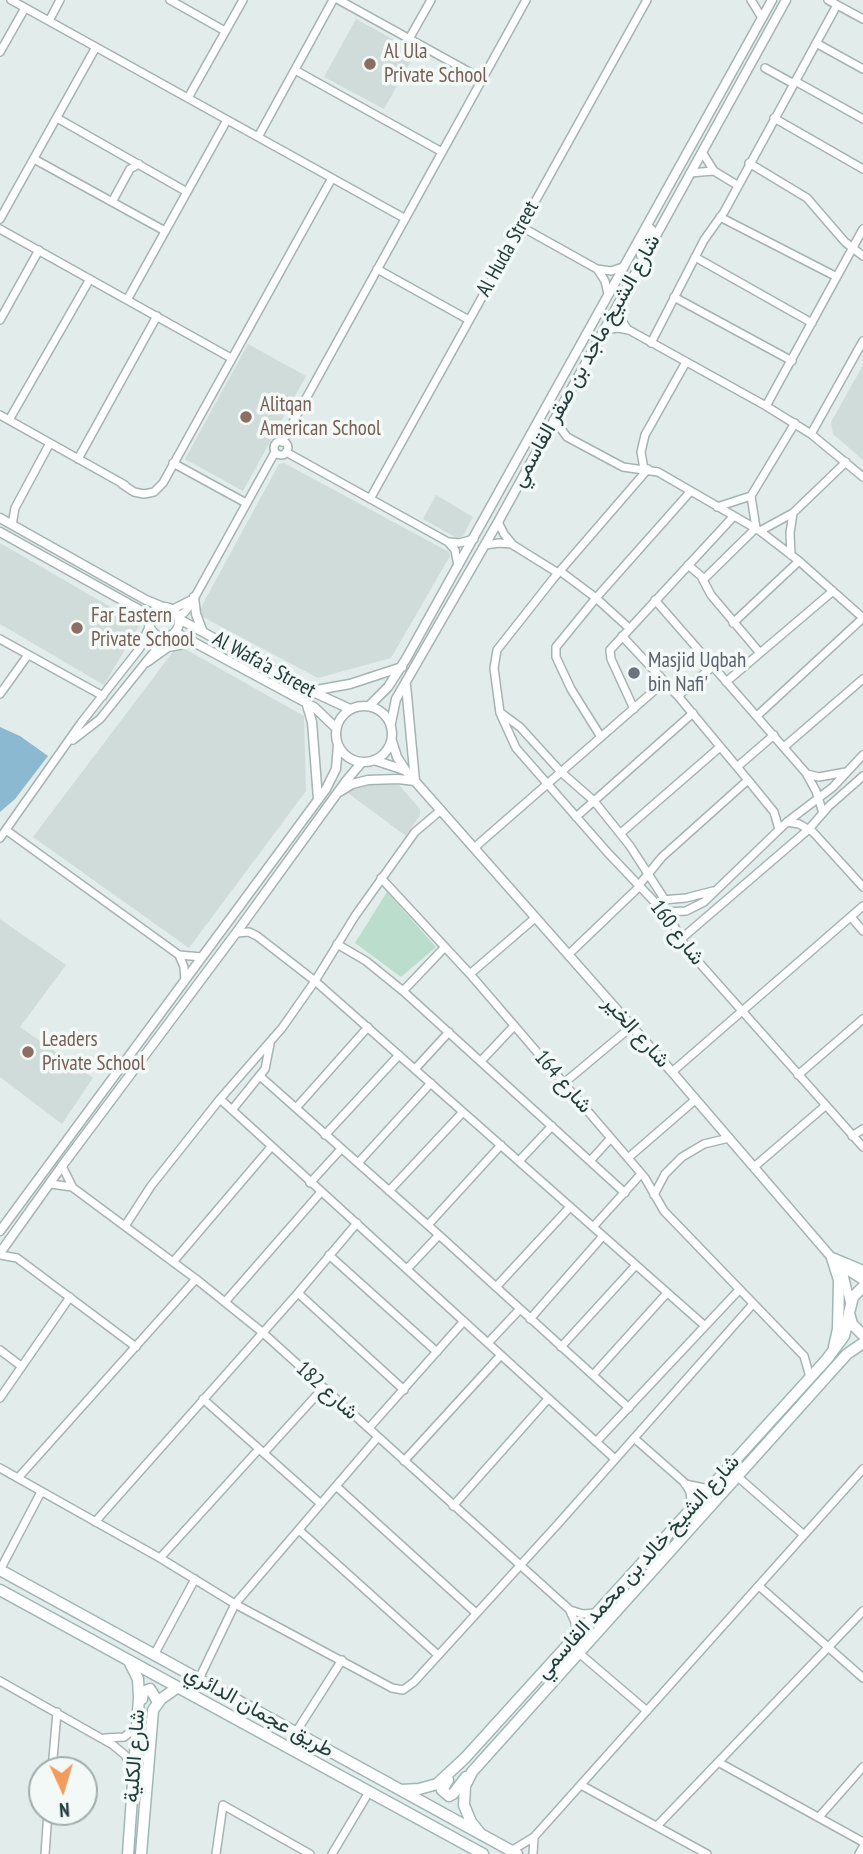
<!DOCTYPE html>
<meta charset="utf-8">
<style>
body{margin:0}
#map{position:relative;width:863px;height:1854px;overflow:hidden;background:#e2ecea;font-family:"PT Sans Narrow",sans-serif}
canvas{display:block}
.north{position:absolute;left:28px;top:1756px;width:70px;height:70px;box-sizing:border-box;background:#f3f9f7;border:2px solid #9faeac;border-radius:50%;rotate:176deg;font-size:19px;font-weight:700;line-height:28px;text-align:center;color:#223d3b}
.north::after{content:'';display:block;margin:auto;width:24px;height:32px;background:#f29c5b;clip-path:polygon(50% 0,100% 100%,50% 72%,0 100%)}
</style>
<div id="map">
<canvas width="863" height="1854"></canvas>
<div class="north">N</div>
</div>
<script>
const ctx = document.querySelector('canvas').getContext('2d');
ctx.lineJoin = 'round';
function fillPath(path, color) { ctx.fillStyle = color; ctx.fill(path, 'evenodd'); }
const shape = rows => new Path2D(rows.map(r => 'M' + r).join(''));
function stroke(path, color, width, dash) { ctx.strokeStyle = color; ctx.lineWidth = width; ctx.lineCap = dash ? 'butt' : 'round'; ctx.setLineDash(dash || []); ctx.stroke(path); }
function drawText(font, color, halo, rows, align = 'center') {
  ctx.font = font + ' "PT Sans Narrow",Vazirmatn,sans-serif'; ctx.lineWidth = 7; ctx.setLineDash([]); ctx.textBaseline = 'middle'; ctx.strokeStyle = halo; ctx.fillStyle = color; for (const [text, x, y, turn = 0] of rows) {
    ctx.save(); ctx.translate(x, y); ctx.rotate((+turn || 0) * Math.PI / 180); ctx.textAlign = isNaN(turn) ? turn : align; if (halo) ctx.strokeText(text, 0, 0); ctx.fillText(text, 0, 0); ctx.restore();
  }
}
const built = shape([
 [356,19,416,52,384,109,324,77],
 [248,344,306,376,243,491,185,459],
 [863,365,863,460,833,434,831,422],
 [284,463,449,552,450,556,391,658,318,678,203,617,199,611,279,464],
 [436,495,473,517,463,536,457,538,423,519],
 [0,543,140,624,104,685,0,624],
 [178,645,304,716,306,791,189,948,33,837],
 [358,784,399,785,420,809,420,815,406,836,348,793],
 [0,919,66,965,20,1027,93,1078,62,1124,0,1077]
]);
const green = shape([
 [387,892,436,947,401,977,355,943]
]);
const water = shape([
 [0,727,20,736,48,756,15,799,0,812]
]);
const minor = shape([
 [11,0,404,218],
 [170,0,225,31],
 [339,0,482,79],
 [751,0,762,18],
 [828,0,863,19],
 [49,21,60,0],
 [409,39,431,0],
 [816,43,863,69],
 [0,52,25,8],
 [765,68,794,84],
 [295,70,442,152],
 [795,81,863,119],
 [188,98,243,0],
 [57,118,187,192],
 [774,118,863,169],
 [258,137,333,0],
 [702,152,714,171,737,185],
 [34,159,165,231],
 [749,163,807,198,845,242,863,256],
 [690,173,713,171],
 [112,202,130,169,139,164],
 [720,217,835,276],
 [0,219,96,47],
 [520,226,597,269,611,271,623,267],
 [0,229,231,358],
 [695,257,812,323],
 [377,269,469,320],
 [598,270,605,281,608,294],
 [674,297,792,361],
 [127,300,227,120],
 [618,306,620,318,628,330],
 [0,320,39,250],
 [603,330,618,328,629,330,766,406,811,434,863,477],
 [651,343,704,240,724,212,837,5],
 [766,406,863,229],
 [0,415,125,485],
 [554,419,567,437,623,467,658,472,760,531,799,561,863,618],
 [9,420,90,279],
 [811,434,863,341],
 '274 448a7 7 0 1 1 14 0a7 7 0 1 1-14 0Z',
 [282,442,526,0],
 [286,452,448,542,455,550,458,566],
 [78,459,157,316],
 [173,463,246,503],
 [644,469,641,452,645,435,686,362],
 [648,469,553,579,497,650,494,668,500,713,516,748,608,853,669,917,687,949,863,1147],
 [122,484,134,492,144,494,154,492,163,483,332,178],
 [751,496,795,423],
 [370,499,647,0],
 [717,507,751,496],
 [498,522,504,534,513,545,558,573],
 [12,525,15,508,50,443],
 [760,531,793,513,846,462],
 [449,542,459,543,474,539],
 [485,545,499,543,512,544],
 [791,555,790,533,793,513],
 [688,565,701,576,711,595,760,653],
 [560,571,596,598,629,628],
 [703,580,756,528,751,496],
 [655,600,806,773,816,791,823,813],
 [173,609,191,600],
 [178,616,184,613,191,604,275,452],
 [733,623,799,561],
 [622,636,678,696,748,780,774,812,779,829],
 [0,639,103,696],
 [726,682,833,591],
 [0,694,28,655],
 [678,696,712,667],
 [634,709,611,659,610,650,733,517],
 [501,713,520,727,561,772,594,801,630,846,665,900],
 [758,715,863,618],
 [601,737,571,689,556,657,556,647,596,598,690,492],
 [73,740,100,719,166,637],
 [784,747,863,679],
 [737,767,774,735],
 [807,774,819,777,846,772],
 [576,817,693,713],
 [787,822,799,824,813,832,863,887],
 [6,830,179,955,202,957],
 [621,833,720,747],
 [0,838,81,723,140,648,149,627],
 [474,848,664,682],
 [381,878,470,974,628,1158,645,1178,664,1211,804,1356,810,1377],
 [639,885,662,857,748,780],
 [662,900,686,898,713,891],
 [665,912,686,911,704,902,787,822,833,787,863,755],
 [851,917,863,931],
 [236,933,249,932,257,936,315,981,705,1326],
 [681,939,809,829,829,806,863,776],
 [337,944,366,961,403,991,625,1193],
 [179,955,184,967,185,980],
 [568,955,640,886],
 [470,974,535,918],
 [403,991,444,948],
 [481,1061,514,1026],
 [415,1069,449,1032],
 [672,1072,863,906],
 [798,1075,863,1019],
 [261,1077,439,1235,629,1408],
 [564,1083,631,1027],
 [220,1099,615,1459],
 [296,1108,368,1027],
 [232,1110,265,1069,270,1044],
 [325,1135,399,1055],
 [852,1136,863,1129],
 [628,1158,695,1100],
 [591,1160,610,1139],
 [519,1161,552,1126],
 [358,1163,431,1083],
 [62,1166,72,1186],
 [754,1167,825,1106],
 [310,1183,341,1149],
 [51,1184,72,1187,196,1279,262,1332,570,1610,583,1614,596,1613],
 [389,1191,463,1112],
 [654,1195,665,1174,682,1157,704,1144,729,1138],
 [428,1225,501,1145],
 [125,1226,151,1186,220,1099,282,1028,315,981,355,916,415,832,441,810],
 [593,1227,641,1174],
 [0,1255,17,1258,136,1347],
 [329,1255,437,1352],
 [173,1262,271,1147],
 [407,1269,439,1235],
 [496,1287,570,1207],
 [298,1293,404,1390],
 [225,1302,321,1192],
 [530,1319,603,1236],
 [488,1343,520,1309],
 [561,1347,636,1265],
 [0,1350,21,1366],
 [593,1375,667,1293],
 [0,1398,70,1297],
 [203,1399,321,1504],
 [369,1428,464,1321],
 [634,1438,685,1483,690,1492,692,1507],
 [596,1442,739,1290],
 [264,1453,323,1388],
 [404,1461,501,1355],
 [0,1468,160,1558,235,1604,392,1688,403,1690,414,1682,557,1525,753,1304],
 [738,1477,804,1535],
 [18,1478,196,1279],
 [685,1484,709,1489],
 [336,1486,476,1613],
 [453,1506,548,1399],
 [95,1522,298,1293,357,1223],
 [299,1530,438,1655],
 [160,1558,259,1449],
 [0,1570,41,1492],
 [759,1586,863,1678],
 [570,1611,575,1622,576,1636],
 [579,1653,647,1711],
 [154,1655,195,1579],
 [199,1679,235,1604,378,1437],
 [0,1681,113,1745,125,1755,134,1771],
 [296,1732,342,1660],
 [105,1738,124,1737,138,1726],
 [718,1762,863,1842],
 [52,1770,57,1712],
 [581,1785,707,1854],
 [819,1817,863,1767],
 [657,1826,863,1611],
 [511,1851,534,1837,863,1469],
 [45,1854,48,1812],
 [216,1854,223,1805,310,1854],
 [332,1854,369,1792],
 [533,1854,534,1837],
 [859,1854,863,1847]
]);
const tertiary = shape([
 [645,255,641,255,640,250,651,229],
 [0,518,146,600,163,607],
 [0,532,138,609,149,618],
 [194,597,196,614,202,630],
 '149 622a15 15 0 1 1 30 0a15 15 0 1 1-30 0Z',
 [179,619,311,691,350,709],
 [175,632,314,707,336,728],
 [147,662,168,647,194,642],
 [311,691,350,684,402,667],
 [306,702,312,722,318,799],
 '336 734a28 28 0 1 1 56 0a28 28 0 1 1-56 0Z',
 [369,706,388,687,406,659,772,0],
 [391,723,396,699,498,522,786,0],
 [392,741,397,757,406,771,672,1072,832,1258,844,1277,850,1302],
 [374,760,404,770],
 [341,791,352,784,368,780,398,779,415,781,406,685],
 [0,1231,326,789,336,769,338,745],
 [0,1253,62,1166,236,933,346,781,362,762],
 [839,1265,863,1280]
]);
const secondary = shape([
 [832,1258,839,1280,838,1329,834,1347],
 [832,1258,863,1271],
 [863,1287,853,1297,849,1313,852,1324,863,1335],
 [0,1570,517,1854],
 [0,1590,483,1854],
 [142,1699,143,1692,150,1689,158,1702],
 [448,1780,442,1790,449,1796,453,1794,466,1777],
 [401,1790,419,1789,437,1784,465,1758,827,1359,844,1336,849,1315],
 [480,1833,471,1822,464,1805,465,1786,472,1772,847,1354,863,1343],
 [128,1854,139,1698,138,1679,129,1661],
 [141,1854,153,1710,161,1699,178,1687]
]);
const markers = [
 [370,64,7,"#8d6e63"],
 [246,417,7,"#8d6e63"],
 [77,628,7,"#8d6e63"],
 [634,673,7,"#6b7280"],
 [28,1052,7,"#8d6e63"]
];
const educationNames = [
 ["Al Ula",384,52],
 ["Private School",384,76],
 ["Alitqan",260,405],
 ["American School",260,429],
 ["Far Eastern",91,616],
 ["Private School",91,640],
 ["Leaders",42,1040],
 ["Private School",42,1064]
];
const streetNames = [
 ["Al Huda Street",508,249,-61],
 ["شارع الشيخ ماجد بن صقر القاسمي",586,361,-61],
 ["Al Wafa'a Street",264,665,29],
 ["شارع 160",677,933,53],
 ["شارع الخير",636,1032,48],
 ["شارع 164",563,1082,49],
 ["شارع 182",327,1391,42],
 ["شارع الشيخ خالد بن محمد القاسمي",638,1567,-48],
 ["طريق عجمان الدائري",259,1712,29],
 ["شارع الكلية",135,1756,-86]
];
const worshipNames = [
 ["Masjid Uqbah",648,661],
 ["bin Nafi'",648,685]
];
fillPath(built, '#d0dcd9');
fillPath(green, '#bbddcb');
fillPath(water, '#8ab9d1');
stroke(minor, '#a5b4b2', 10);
stroke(tertiary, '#a5b4b2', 11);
stroke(secondary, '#a0b8b4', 13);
stroke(minor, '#fff', 7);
stroke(tertiary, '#fff', 8);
stroke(secondary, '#fff', 10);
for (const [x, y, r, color] of markers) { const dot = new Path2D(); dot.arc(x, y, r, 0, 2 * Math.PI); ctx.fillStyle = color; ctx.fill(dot); stroke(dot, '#f3f9f7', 2.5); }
drawText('21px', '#785e54', '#f3f9f7', educationNames, 'left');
drawText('21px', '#223d3b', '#f3f9f7', streetNames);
drawText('21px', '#5b616d', '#f3f9f7', worshipNames, 'left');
</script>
